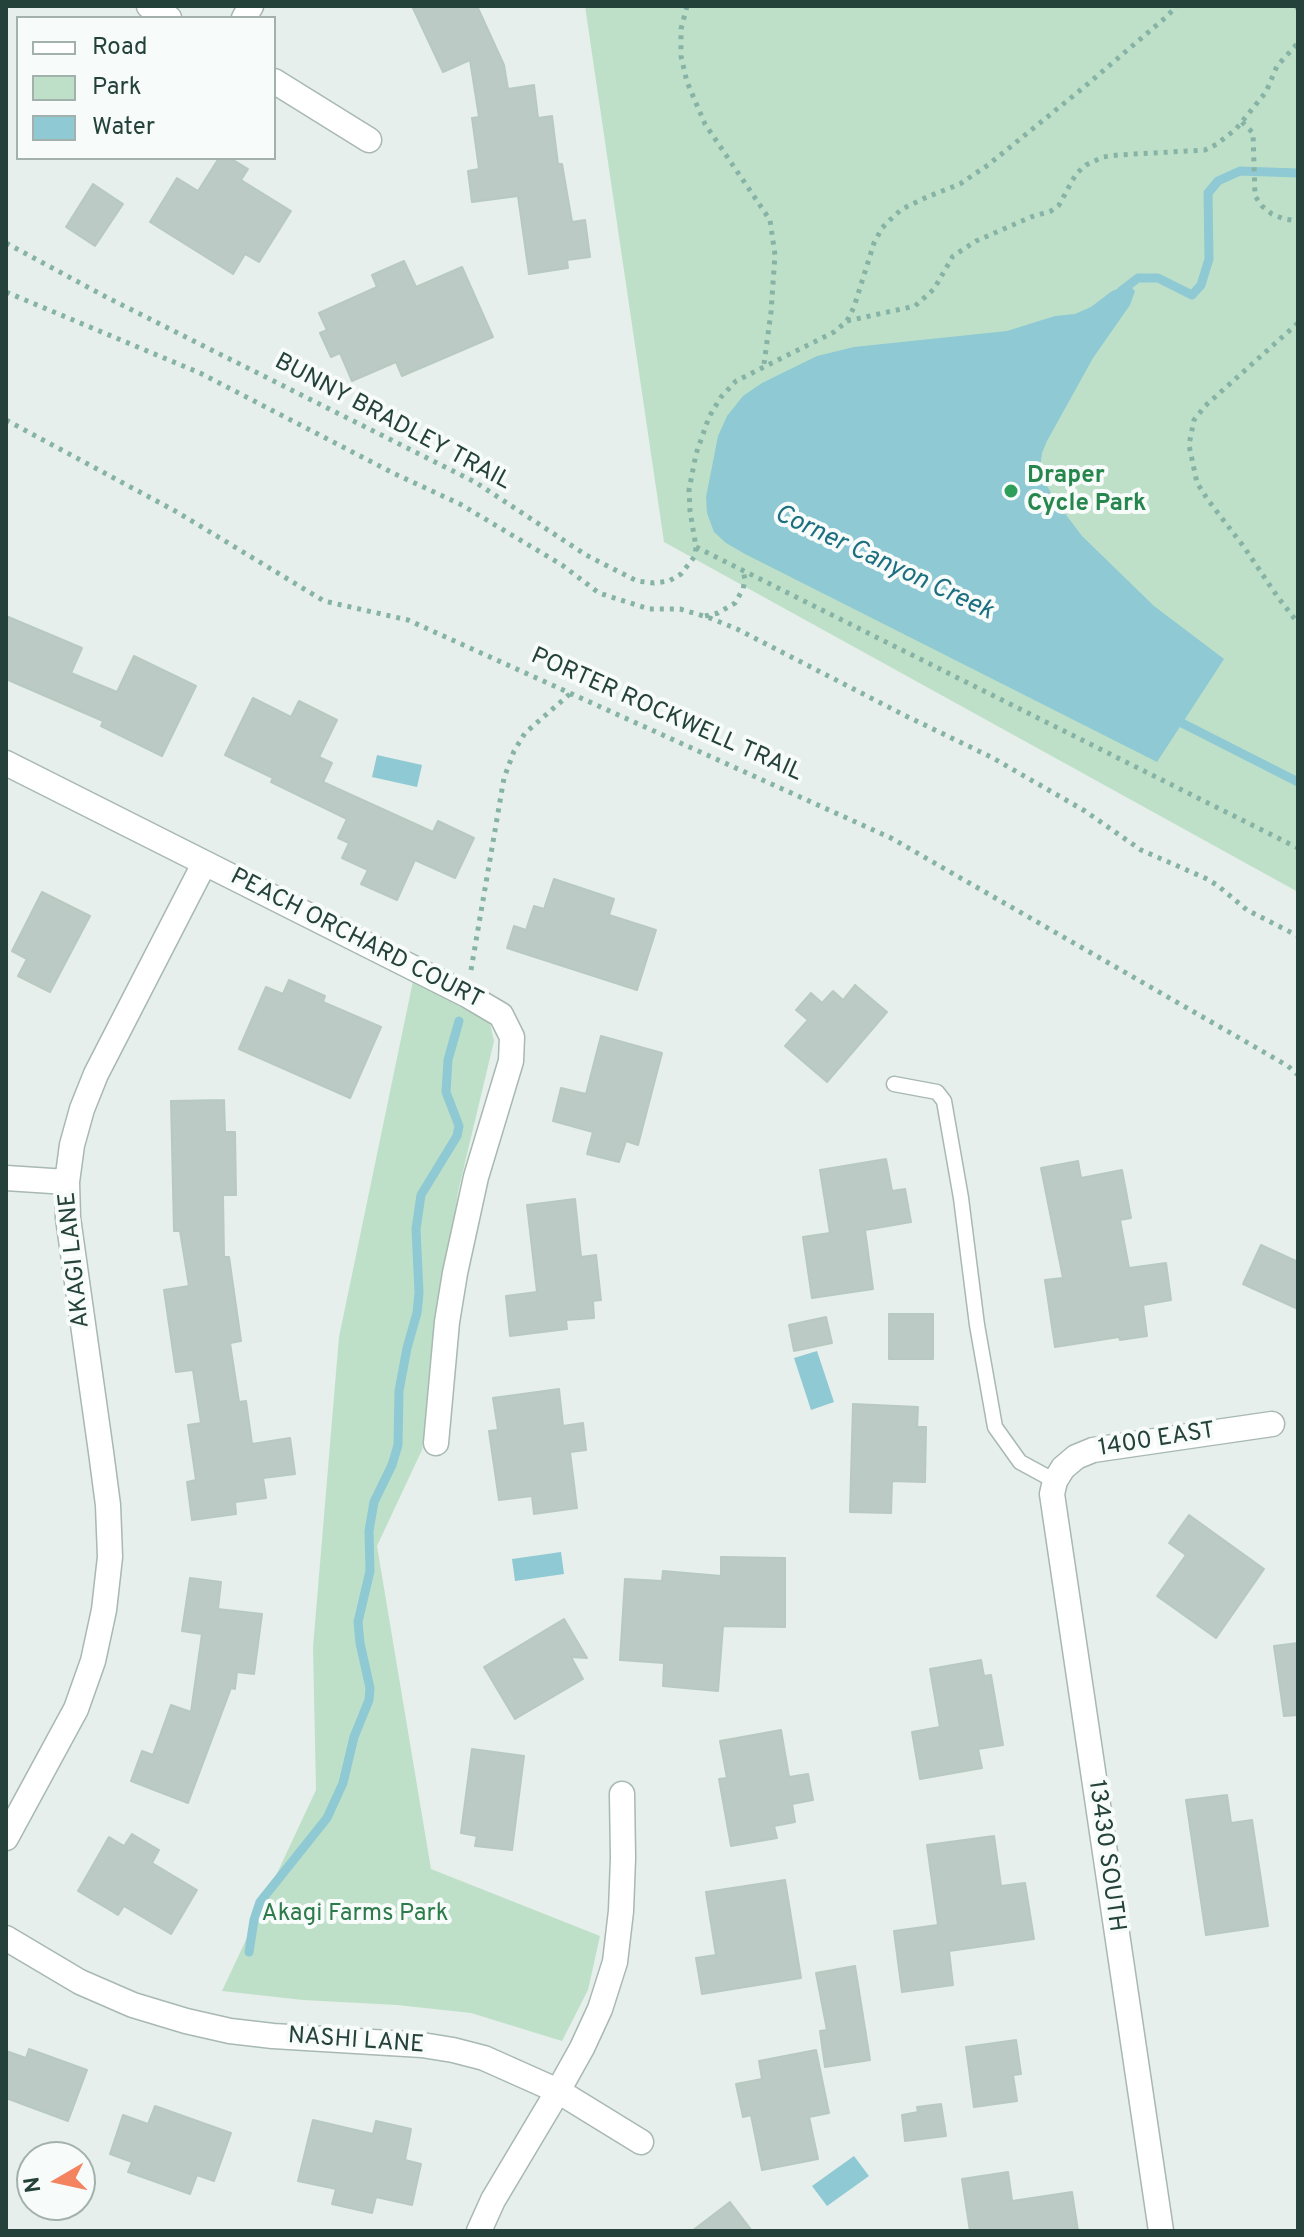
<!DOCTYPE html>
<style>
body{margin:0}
#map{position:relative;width:1304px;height:2237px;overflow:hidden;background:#e6efeb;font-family:Overpass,sans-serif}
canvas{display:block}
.frame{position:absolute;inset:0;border:8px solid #24423a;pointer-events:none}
.legend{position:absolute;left:16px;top:16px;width:260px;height:144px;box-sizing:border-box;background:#f7fbf9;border:2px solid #a3b1ad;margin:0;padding:10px 14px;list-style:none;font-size:24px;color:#24423a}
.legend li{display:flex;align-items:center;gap:16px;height:40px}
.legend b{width:40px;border:2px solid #a3b1ad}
.north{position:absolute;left:16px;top:2141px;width:80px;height:80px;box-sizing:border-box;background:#f7fbf9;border:2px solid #a3b1ad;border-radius:50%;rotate:261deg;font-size:22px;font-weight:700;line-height:32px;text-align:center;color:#24423a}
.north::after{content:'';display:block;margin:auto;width:28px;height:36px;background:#f4845f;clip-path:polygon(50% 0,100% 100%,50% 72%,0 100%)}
</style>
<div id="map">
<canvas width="1304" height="2237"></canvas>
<div class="frame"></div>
<ul class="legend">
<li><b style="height:10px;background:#fff"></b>Road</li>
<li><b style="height:22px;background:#bfe0c8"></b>Park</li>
<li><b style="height:22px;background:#8ec9d4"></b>Water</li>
</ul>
<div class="north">N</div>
</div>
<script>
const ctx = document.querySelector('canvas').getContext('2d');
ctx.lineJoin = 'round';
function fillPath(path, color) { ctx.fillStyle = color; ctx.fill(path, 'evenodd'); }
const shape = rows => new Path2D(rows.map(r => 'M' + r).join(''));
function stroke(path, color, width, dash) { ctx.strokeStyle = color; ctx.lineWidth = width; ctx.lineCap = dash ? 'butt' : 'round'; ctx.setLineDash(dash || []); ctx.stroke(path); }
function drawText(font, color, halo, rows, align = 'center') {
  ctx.font = font + ' Overpass,sans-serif'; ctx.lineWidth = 8; ctx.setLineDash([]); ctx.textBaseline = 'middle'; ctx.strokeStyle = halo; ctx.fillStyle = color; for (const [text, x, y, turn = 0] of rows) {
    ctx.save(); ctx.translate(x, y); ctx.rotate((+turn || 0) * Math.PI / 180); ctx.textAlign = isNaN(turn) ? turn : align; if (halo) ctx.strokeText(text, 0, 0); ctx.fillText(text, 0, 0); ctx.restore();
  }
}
const green = shape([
 [585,6,1298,6,1298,892,664,542],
 [413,981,490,1023,494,1041,458,1192,422,1450,377,1546,431,1869,600,1936,588,1990,562,2041,471,2013,397,2005,303,2000,222,1991,316,1790,313,1647,339,1337]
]);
const water = shape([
 [1129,285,1135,291,1130,305,1093,358,1047,441,1042,453,1040,469,1043,479,1057,503,1082,536,1154,606,1224,659,1157,762,745,554,726,543,714,532,707,513,706,497,718,436,727,416,743,396,762,383,817,356,854,347,1007,331,1055,316,1075,314,1091,307,1112,291],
 [377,755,422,765,417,787,372,777],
 [817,1351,834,1402,811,1410,794,1358],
 [561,1552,564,1574,515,1581,512,1559],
 [854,2156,869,2176,827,2206,812,2186]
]);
const stream = shape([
 [1121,291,1138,278,1158,278,1192,295,1201,285,1209,259,1208,193,1218,181,1240,171,1298,173],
 [1174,719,1298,782],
 [249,1952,254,1920,260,1902,327,1818,343,1783,354,1737,369,1700,370,1688,360,1643,358,1622,370,1571,369,1531,374,1502,392,1465,398,1445,399,1391,407,1348,417,1313,419,1293,416,1229,421,1195,457,1136,459,1126,446,1092,448,1060,459,1021]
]);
const building = shape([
 [412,6,477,6,504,65,508,89,534,85,538,118,552,116,558,164,562,164,572,222,585,220,590,257,567,260,568,268,529,274,518,196,472,202,468,171,479,169,472,118,479,117,470,60,443,72,412,6],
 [219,158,230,158,248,169,241,180,291,211,259,262,245,254,233,274,150,222,177,178,198,191,219,158],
 [93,184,123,204,95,246,66,227,93,184],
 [404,261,416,287,462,267,493,337,402,376,396,362,352,381,340,353,331,357,320,333,327,330,319,313,377,287,372,275,404,261],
 [6,616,82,648,71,673,117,692,134,656,196,686,162,756,101,726,103,721,6,679,6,616],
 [253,698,291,717,299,701,337,720,319,757,332,763,323,782,433,832,438,821,474,838,455,878,415,860,397,900,361,884,368,870,342,858,349,843,338,838,347,819,271,782,273,778,225,755,253,698],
 [554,879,614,899,609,915,656,930,637,990,507,948,514,926,526,930,534,906,544,909,554,879],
 [42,892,90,916,50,992,18,976,27,959,12,951,42,892],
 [289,980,325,996,323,1002,381,1027,350,1098,239,1049,266,987,283,994,289,980],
 [855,985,887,1012,827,1082,785,1046,808,1020,796,1010,811,993,822,1003,833,991,843,1000,855,985],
 [601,1036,662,1053,638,1145,626,1141,619,1162,587,1154,593,1132,553,1121,561,1088,586,1094,601,1036],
 [224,1100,225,1132,235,1132,236,1195,223,1195,224,1257,229,1257,241,1341,230,1343,239,1402,246,1401,252,1444,290,1438,295,1474,263,1478,266,1498,235,1502,236,1514,192,1520,187,1482,196,1480,188,1425,201,1423,193,1370,176,1372,164,1290,189,1286,180,1231,174,1231,171,1101,224,1100],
 [886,1159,892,1191,905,1189,911,1222,865,1230,873,1289,812,1298,803,1237,830,1233,820,1170,886,1159],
 [1078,1161,1081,1178,1122,1170,1131,1218,1120,1220,1129,1268,1166,1263,1171,1300,1143,1305,1147,1336,1120,1340,1119,1337,1055,1347,1045,1280,1063,1278,1041,1168,1078,1161],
 [575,1199,581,1257,596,1255,601,1300,593,1301,594,1318,566,1320,567,1329,510,1336,506,1296,537,1292,527,1205,575,1199],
 [1261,1245,1298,1262,1298,1309,1243,1284,1261,1245],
 [889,1314,933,1314,933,1359,889,1359,889,1314],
 [826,1317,832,1343,794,1351,789,1325,826,1317],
 [559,1389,563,1426,583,1423,586,1450,570,1452,577,1508,534,1514,532,1496,499,1500,489,1431,498,1430,493,1398,559,1389],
 [853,1404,918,1407,917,1427,926,1427,925,1482,892,1481,891,1513,850,1512,853,1404],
 [1189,1515,1264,1569,1216,1638,1157,1596,1186,1555,1169,1543,1189,1515],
 [721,1557,785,1558,785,1627,723,1626,718,1691,663,1686,664,1663,620,1660,625,1579,662,1581,663,1571,721,1576,721,1557],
 [190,1578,221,1582,218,1609,262,1614,254,1674,237,1672,235,1689,231,1688,188,1803,131,1781,142,1751,153,1755,171,1705,191,1712,202,1634,182,1631,190,1578],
 [564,1619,587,1658,571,1657,583,1679,515,1719,484,1667,564,1619],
 [1298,1643,1298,1715,1284,1716,1274,1646,1298,1643],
 [981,1660,984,1676,991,1675,1003,1745,978,1749,982,1768,920,1779,912,1732,940,1727,930,1669,981,1660],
 [781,1730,789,1777,808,1774,813,1800,792,1804,795,1822,774,1826,777,1838,731,1846,719,1779,727,1778,720,1741,781,1730],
 [472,1749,524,1756,512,1850,475,1846,477,1836,461,1833,472,1749],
 [1227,1795,1231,1823,1252,1820,1268,1926,1206,1935,1186,1800,1227,1795],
 [132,1834,159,1850,152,1863,197,1890,171,1934,124,1906,118,1915,78,1891,109,1837,124,1846,132,1834],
 [994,1836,1001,1886,1025,1883,1034,1939,949,1951,953,1985,902,1992,894,1931,938,1925,927,1845,994,1836],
 [785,1880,801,1978,702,1994,696,1958,716,1955,706,1892,785,1880],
 [855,1966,870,2060,825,2067,820,2031,827,2030,816,1973,855,1966],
 [1016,2040,1021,2074,1013,2075,1017,2101,974,2107,966,2047,1016,2040],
 [29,2049,87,2070,68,2121,6,2098,6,2051,26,2058,29,2049],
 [816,2050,829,2113,809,2117,818,2159,762,2170,751,2115,743,2117,736,2084,762,2079,759,2061,816,2050],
 [941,2104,946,2136,905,2141,902,2115,918,2112,917,2107,941,2104],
 [155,2106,231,2133,214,2181,197,2175,190,2194,128,2172,132,2162,110,2154,123,2115,148,2124,155,2106],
 [313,2120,373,2134,376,2121,411,2129,405,2160,421,2164,412,2205,376,2197,372,2213,332,2204,336,2189,298,2181,313,2120],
 [1008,2172,1012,2201,1072,2192,1078,2231,970,2231,962,2179,1008,2172],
 [730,2202,752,2231,692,2231,730,2202]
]);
const path = shape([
 [687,6,681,29,681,56,687,82,705,124,770,220,775,255,771,312,764,364],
 [1296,6,1298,9],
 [1242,122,1253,133,1255,196,1262,206,1272,214,1284,219,1298,221],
 [6,243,108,298,475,482,586,555,637,581,654,583,669,581,681,574,695,556,696,547,690,511,689,490,696,454,709,417,721,397,736,381,834,332,847,321,854,307,874,243,882,228,893,217,902,209,927,197,960,184,988,165,1083,88,1165,18,1177,6],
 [6,292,200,373,393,473,460,504,562,565,599,593,649,609,680,609,710,618,737,629,904,715,993,758,1085,811,1141,850,1205,878,1217,885,1247,910,1298,936],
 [847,321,915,306,934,289,953,256,976,241,1031,217,1051,211,1059,205,1076,174,1086,165,1103,157,1118,155,1205,150,1217,144,1236,129,1266,92,1277,66,1298,43],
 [1298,323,1205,406,1194,420,1189,445,1197,483,1208,500,1244,547,1277,596,1298,623],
 [6,420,177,512,324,601,408,620,891,838,1288,1066,1298,1075],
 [696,547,1298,848],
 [705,616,718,613,735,603,743,589,745,580,743,570],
 [471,970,504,778,514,751,525,733,571,693]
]);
const lane = shape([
 [894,1084,937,1092,944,1101,961,1198,977,1325,995,1427,1020,1462,1055,1481]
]);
const street = shape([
 [149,6,169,18],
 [244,18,251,6],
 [274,81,369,140],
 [6,763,467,995,501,1015,512,1037,511,1061,476,1177,455,1273,447,1322,436,1443],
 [6,1178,67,1182],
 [6,1838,76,1709,93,1661,104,1610,110,1557,108,1505,101,1452,68,1218,67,1182,72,1145,82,1109,96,1074,204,864],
 [6,1938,80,1982,133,2005,186,2021,230,2031,273,2036,422,2045,453,2050,484,2058,558,2091,641,2142],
 [479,2231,493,2200,558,2091,582,2048,600,2009,615,1962,621,1911,623,1858,622,1794],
 [1161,2231,1052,1494,1055,1481,1063,1468,1076,1457,1093,1450,1272,1424]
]);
const markers = [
 [1011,491,8,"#2e9e5b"]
];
const streetNames = [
 ["BUNNY BRADLEY TRAIL",392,423,28],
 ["PORTER ROCKWELL TRAIL",666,716,24],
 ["PEACH ORCHARD COURT",356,940,27],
 ["AKAGI LANE",76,1260,-96],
 ["1400 EAST",1157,1441,-9],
 ["13430 SOUTH",1105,1856,82],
 ["NASHI LANE",356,2042,4]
];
const leisureNames = [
 ["Draper",1027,477],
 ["Cycle Park",1027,505]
];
const parkNames = [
 ["Akagi Farms Park",355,1915]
];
const waterNames = [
 ["Corner Canyon Creek",883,564,25]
];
fillPath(green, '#bfe0c8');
fillPath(water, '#8ec9d4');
stroke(stream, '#8ec9d4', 9);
fillPath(building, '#bbcac4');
stroke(building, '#b8c9c2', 2);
stroke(lane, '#a8b8b2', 17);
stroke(street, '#a8b8b2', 27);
stroke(path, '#86b3a5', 5, [4, 6]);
stroke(lane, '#fff', 14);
stroke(street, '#fff', 24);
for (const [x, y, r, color] of markers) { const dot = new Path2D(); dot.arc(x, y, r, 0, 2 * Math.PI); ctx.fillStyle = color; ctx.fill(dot); stroke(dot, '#f7fbf9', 3); }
drawText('24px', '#24423a', '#f7fbf9', streetNames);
drawText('bold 24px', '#27864d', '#f7fbf9', leisureNames, 'left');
drawText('24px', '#2d7a4b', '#f7fbf9', parkNames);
drawText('italic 26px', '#1c6f80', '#f7fbf9', waterNames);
</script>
